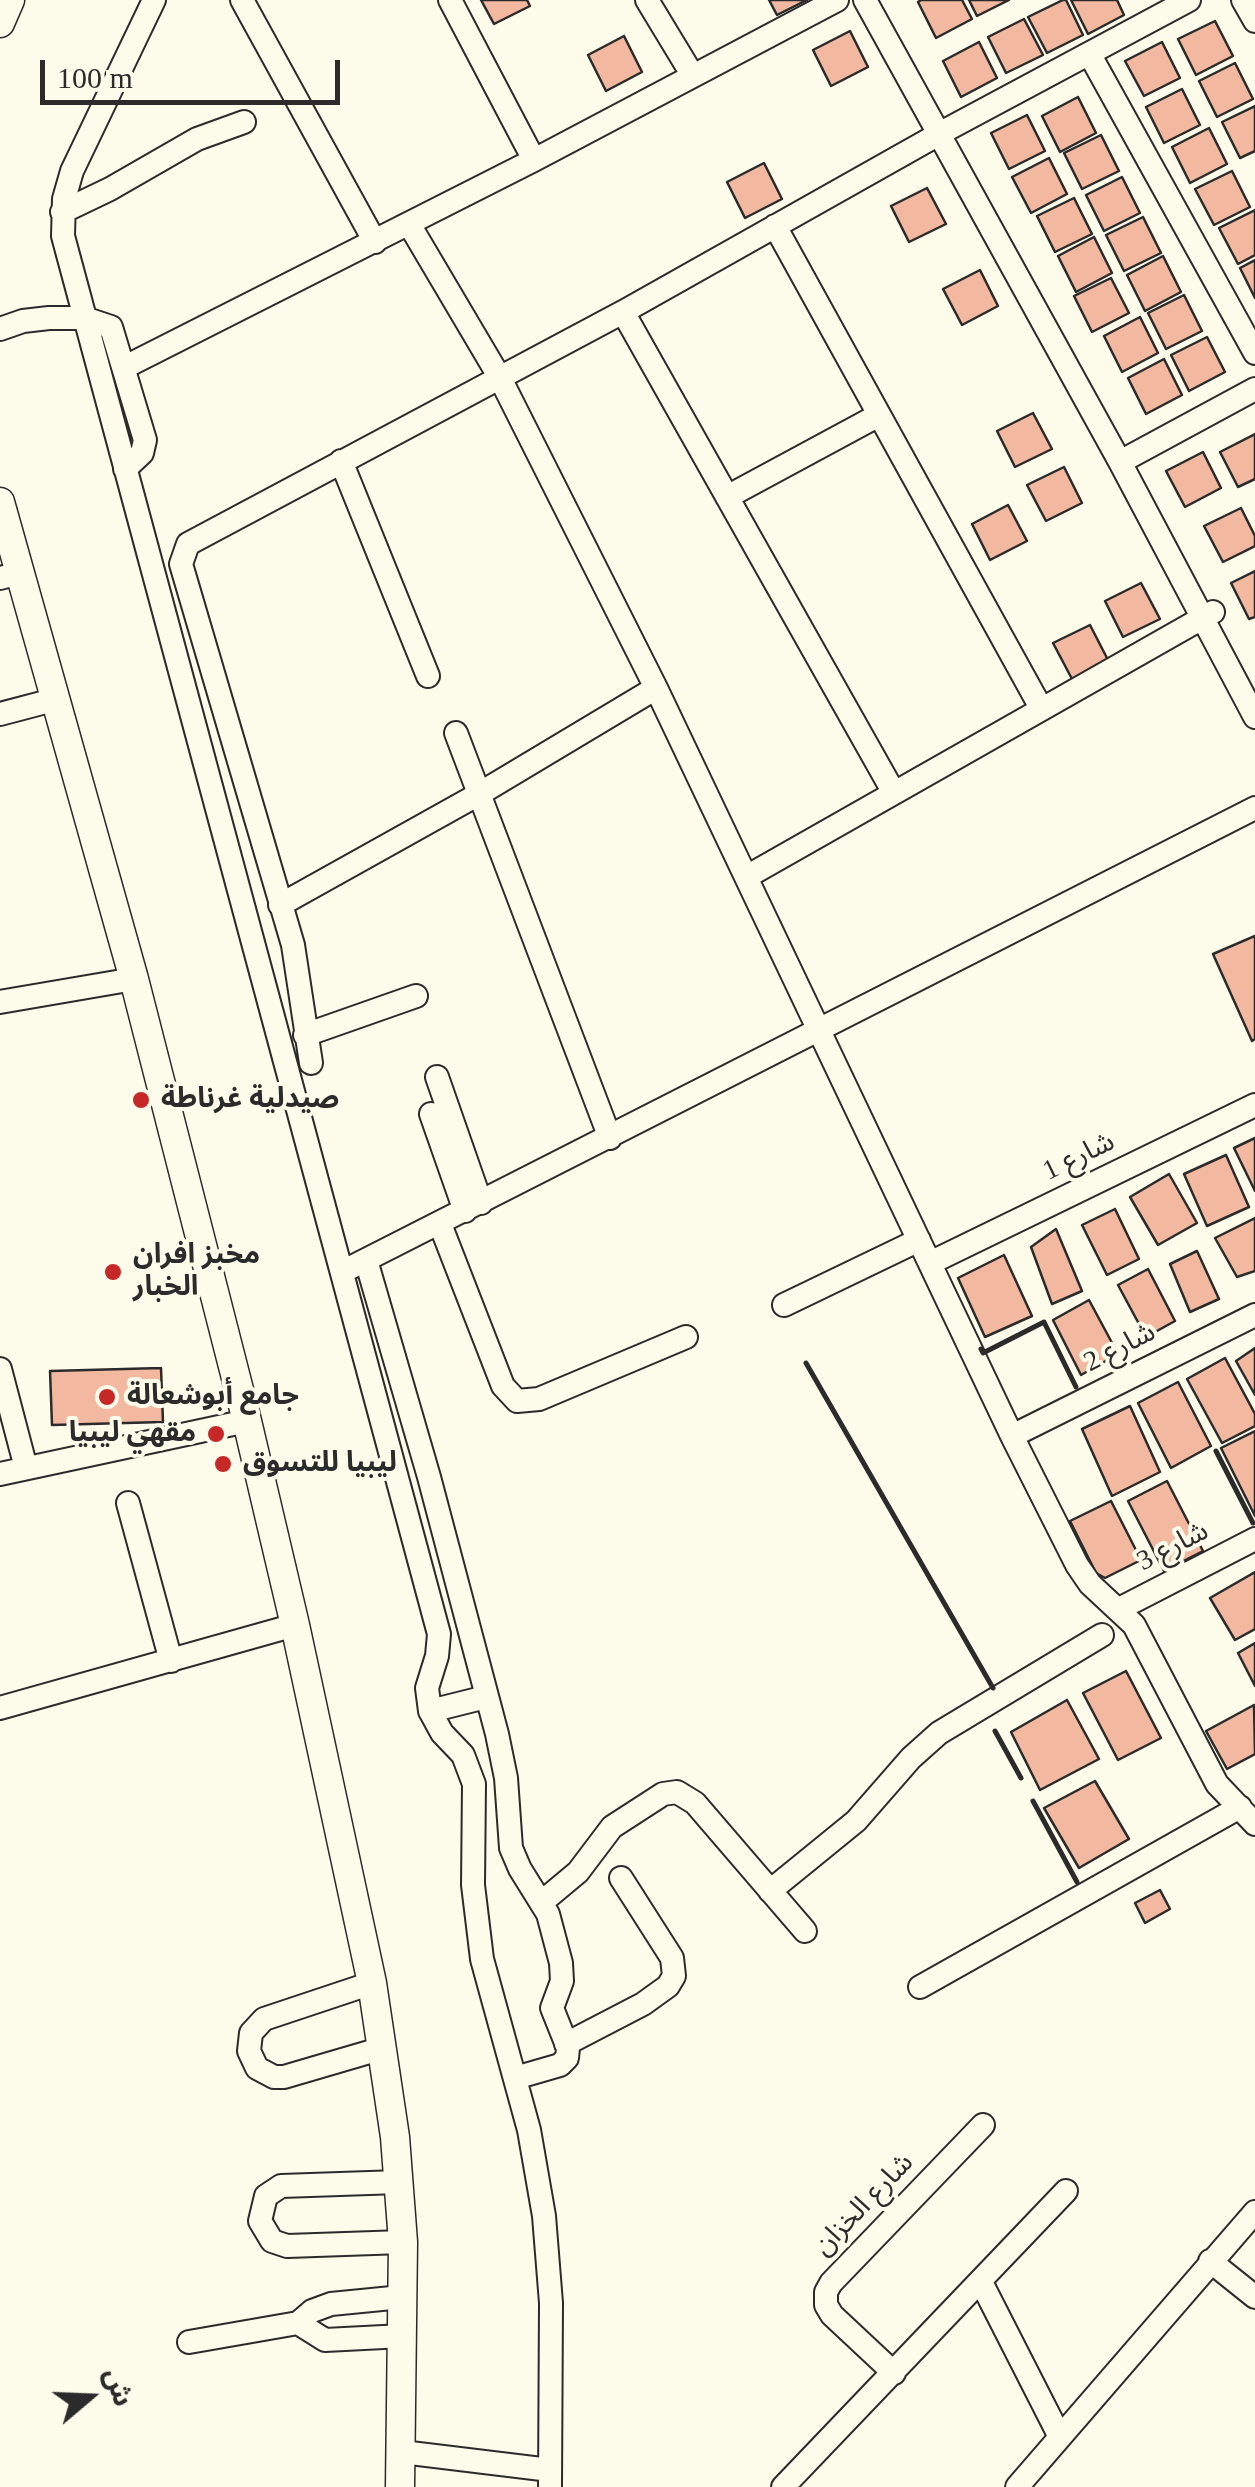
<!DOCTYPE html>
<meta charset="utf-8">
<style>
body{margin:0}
#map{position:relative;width:1255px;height:2487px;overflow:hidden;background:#fdfbea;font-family:"Times New Roman","Noto Sans Arabic",serif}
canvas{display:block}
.north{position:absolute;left:40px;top:2347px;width:100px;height:100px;-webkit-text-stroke:8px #fdfbea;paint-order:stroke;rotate:71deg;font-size:28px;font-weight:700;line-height:40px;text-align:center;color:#2b2b2b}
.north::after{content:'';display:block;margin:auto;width:35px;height:45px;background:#2b2b2b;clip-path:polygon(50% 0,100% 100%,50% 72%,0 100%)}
.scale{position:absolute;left:40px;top:60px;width:300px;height:45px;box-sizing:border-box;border:5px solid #2b2b2b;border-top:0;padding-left:12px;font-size:30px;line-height:35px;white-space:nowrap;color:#2b2b2b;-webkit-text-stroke:8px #fdfbea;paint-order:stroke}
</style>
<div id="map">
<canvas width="1255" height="2487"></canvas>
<div class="north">ش</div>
<div class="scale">100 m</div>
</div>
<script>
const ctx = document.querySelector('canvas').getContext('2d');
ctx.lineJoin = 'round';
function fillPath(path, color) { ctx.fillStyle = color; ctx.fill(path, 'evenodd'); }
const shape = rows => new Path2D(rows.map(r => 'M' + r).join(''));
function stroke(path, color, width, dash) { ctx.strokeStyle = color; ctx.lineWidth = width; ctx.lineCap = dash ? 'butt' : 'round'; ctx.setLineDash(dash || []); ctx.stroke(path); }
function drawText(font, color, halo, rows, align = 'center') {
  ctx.font = font + ' "Times New Roman","Noto Sans Arabic",serif'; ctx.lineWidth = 8; ctx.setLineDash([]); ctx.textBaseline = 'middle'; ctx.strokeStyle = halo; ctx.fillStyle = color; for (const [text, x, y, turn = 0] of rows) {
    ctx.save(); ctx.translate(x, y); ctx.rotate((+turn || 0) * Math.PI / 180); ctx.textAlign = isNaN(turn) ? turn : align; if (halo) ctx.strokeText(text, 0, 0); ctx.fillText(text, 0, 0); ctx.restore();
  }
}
const building = shape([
 [481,0,527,0,530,6,494,24,481,0],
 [769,0,807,0,777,15,769,0],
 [921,0,962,0,972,19,936,38,918,2,921,0],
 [969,0,1009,0,977,16,969,0],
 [1063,0,1066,0,1083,35,1047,53,1028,17,1063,0],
 [1071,0,1117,0,1124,15,1088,34,1071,0],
 [1024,19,1043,55,1006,73,988,37,1024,19],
 [1215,21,1233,56,1196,75,1178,39,1215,21],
 [850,31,868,67,831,86,813,50,850,31],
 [624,36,642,72,606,91,588,55,624,36],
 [979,42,997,78,961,97,943,61,979,42],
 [1162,42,1180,78,1144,96,1125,61,1162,42],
 [1235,63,1253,99,1217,117,1199,81,1235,63],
 [1182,89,1200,125,1164,143,1146,107,1182,89],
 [1078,97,1096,133,1060,152,1042,116,1078,97],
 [1255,106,1255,151,1240,158,1222,122,1255,106],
 [1027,115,1045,151,1009,169,991,133,1027,115],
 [1209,128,1227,164,1190,183,1172,147,1209,128],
 [1101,135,1119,171,1082,189,1064,153,1101,135],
 [1049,158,1067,194,1031,213,1012,177,1049,158],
 [764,163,782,199,745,218,727,182,764,163],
 [1232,171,1250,207,1214,225,1195,189,1232,171],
 [1122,177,1140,213,1104,231,1086,195,1122,177],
 [927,188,946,224,909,242,891,206,927,188],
 [1074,198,1092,234,1055,252,1037,216,1074,198],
 [1255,210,1255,255,1238,264,1219,228,1255,210],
 [1143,217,1161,253,1124,271,1106,235,1143,217],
 [1094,237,1112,273,1076,292,1058,256,1094,237],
 [1163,256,1181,292,1145,311,1127,275,1163,256],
 [1255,260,1255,298,1240,268,1255,260],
 [980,270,998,306,962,325,943,289,980,270],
 [1111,278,1129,313,1092,332,1074,296,1111,278],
 [1184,295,1202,331,1166,349,1148,313,1184,295],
 [1140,317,1158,353,1122,372,1104,336,1140,317],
 [1207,337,1225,372,1189,391,1171,355,1207,337],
 [1164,359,1182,395,1146,414,1128,378,1164,359],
 [1033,413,1052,449,1015,467,997,431,1033,413],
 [1255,434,1255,479,1238,487,1220,452,1255,434],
 [1203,452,1221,488,1185,507,1166,471,1203,452],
 [1064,467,1082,503,1046,521,1027,485,1064,467],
 [1008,505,1027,541,990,560,972,524,1008,505],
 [1241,508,1255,536,1255,546,1223,562,1204,526,1241,508],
 [1255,571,1255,617,1249,619,1231,583,1255,571],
 [1141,583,1160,619,1123,637,1105,601,1141,583],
 [1090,625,1108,660,1072,679,1053,643,1090,625],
 [1255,936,1255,1039,1252,1041,1213,954,1255,936],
 [1255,1138,1255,1191,1234,1148,1255,1138],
 [1226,1155,1249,1207,1207,1226,1184,1174,1226,1155],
 [1169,1174,1197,1223,1158,1245,1130,1197,1169,1174],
 [1115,1209,1139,1259,1107,1275,1082,1225,1115,1209],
 [1255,1218,1255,1271,1237,1277,1215,1238,1255,1218],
 [1056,1229,1082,1291,1052,1304,1031,1247,1056,1229],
 [1197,1251,1219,1299,1190,1312,1170,1264,1197,1251],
 [1004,1255,1032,1316,985,1337,958,1278,1004,1255],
 [1148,1269,1175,1321,1146,1337,1118,1285,1148,1269],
 [1089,1300,1118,1354,1081,1375,1053,1320,1089,1300],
 [1255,1348,1255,1395,1236,1361,1255,1348],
 [1225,1358,1255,1414,1255,1426,1222,1443,1187,1379,1225,1358],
 [161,1368,163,1422,52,1425,50,1371,161,1368],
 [1178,1382,1211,1446,1171,1468,1138,1403,1178,1382],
 [1130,1406,1160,1472,1112,1496,1082,1429,1130,1406],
 [1255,1431,1255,1516,1221,1448,1255,1431],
 [1167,1481,1203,1551,1164,1571,1128,1501,1167,1481],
 [1111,1501,1141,1560,1105,1578,1096,1573,1070,1521,1111,1501],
 [1255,1572,1255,1629,1235,1640,1210,1598,1255,1572],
 [1255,1643,1255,1686,1238,1653,1255,1643],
 [1126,1671,1161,1738,1118,1760,1083,1693,1126,1671],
 [1067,1700,1099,1759,1040,1790,1011,1732,1067,1700],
 [1254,1705,1255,1754,1227,1769,1206,1731,1254,1705],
 [1095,1781,1129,1839,1079,1868,1044,1808,1095,1781],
 [1160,1890,1170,1909,1145,1923,1135,1903,1160,1890]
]);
const minor = shape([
 [154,0,72,171,64,199,63,236,439,1634,437,1656,427,1688,430,1711,442,1733,463,1755,474,1784,473,1885,482,1959,529,2130,544,2216,551,2303,550,2487],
 [242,0,375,242],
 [450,0,534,160],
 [647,0,693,76],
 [865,0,1120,462,1255,717],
 [1243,0,1255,21],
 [1090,55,1255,353],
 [62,212,110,189,197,139,244,122],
 [409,224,500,378,656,688,1012,1436,1077,1565,1090,1584,1134,1625,1217,1784,1255,1824],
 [775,226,1041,708],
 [623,312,894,793],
 [0,329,23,321,49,318,84,318,111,327,145,440,142,453,125,469],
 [125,367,534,160,837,0],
 [341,461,428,676],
 [1120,462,1255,389],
 [727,497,879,415],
 [0,578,20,573],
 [0,714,57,699],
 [456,733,610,1138],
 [748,876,1213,612],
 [280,905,479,794,656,688],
 [0,1002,134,979],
 [305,1035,416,996],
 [311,1063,293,945,181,564,188,544,623,312,948,129,1189,0],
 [437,1077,481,1203],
 [431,1114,465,1211],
 [440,1224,503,1386,517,1401,539,1399,686,1337],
 [366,1260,429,1477,497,1734,506,1778,511,1848,520,1869,548,1914,561,1963,562,1981,552,2008,568,2048,567,2058,560,2065,515,2078],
 [930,1263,1255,1105],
 [342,1272,1255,808],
 [784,1305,919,1240],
 [0,1369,26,1468],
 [1012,1436,1255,1315],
 [0,1474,247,1421],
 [128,1503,171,1661],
 [1119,1609,1255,1539],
 [0,1708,295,1625],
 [430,1711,486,1697],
 [770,1891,856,1821,911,1758,939,1733,1102,1635],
 [542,1902,578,1872,612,1827,663,1794,677,1792,695,1803,805,1931],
 [372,1983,264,2019,251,2033,249,2051,257,2068,274,2077,284,2077,383,2048],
 [920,1987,1240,1807],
 [566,2044,643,2004,668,1986,674,1976,672,1958,621,1878],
 [399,2182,281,2186,266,2196,260,2221,272,2241,287,2246,403,2242],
 [1210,2261,1255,2297],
 [981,2282,1060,2437],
 [298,2323,325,2340,403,2336],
 [189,2342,298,2323,312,2311,331,2304,402,2297],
 [894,2373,832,2315,826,2305,826,2292,831,2283,983,2125],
 [402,2452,550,2470],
 [783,2487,1066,2191],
 [1017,2487,1255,2212]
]);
const major = shape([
 [0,23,10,0],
 [0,502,134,979,247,1421,295,1625,372,1983,395,2137,403,2242,400,2487]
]);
const wall = shape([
 [981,1349,983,1353,1044,1322,1076,1387],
 [806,1363,993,1688],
 [1216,1451,1253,1523],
 [995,1731,1021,1778],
 [1033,1801,1077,1882]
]);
const markers = [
 [141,1100,10,"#c62828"],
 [113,1272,10,"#c62828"],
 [107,1397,10,"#c62828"],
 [216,1434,10,"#c62828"],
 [223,1464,10,"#c62828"]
];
const poiNames = [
 ["صيدلية غرناطة",161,1100],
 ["مخبز افران",133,1256],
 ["الخبار",133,1288],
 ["جامع أبوشعالة",127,1397],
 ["مقهي ليبيا",196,1434,"right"],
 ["ليبيا للتسوق",243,1464]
];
const streetNames = [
 ["شارع 1",1079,1157,-26],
 ["شارع 2",1120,1348,-27],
 ["شارع 3",1173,1547,-27],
 ["شارع الخزان",864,2205,-46]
];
fillPath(building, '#f2b8a0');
stroke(building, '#2b2b2b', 2.5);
stroke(minor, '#2b2b2b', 26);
stroke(major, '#2b2b2b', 31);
stroke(minor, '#fdfbea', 22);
stroke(major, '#fdfbea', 28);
stroke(wall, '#2b2b2b', 5);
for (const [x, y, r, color] of markers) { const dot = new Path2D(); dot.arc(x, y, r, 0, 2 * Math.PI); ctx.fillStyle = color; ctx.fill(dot); stroke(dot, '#fdfbea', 4); }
drawText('bold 28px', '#2b2b2b', '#fdfbea', poiNames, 'left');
drawText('28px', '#2b2b2b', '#fdfbea', streetNames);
</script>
